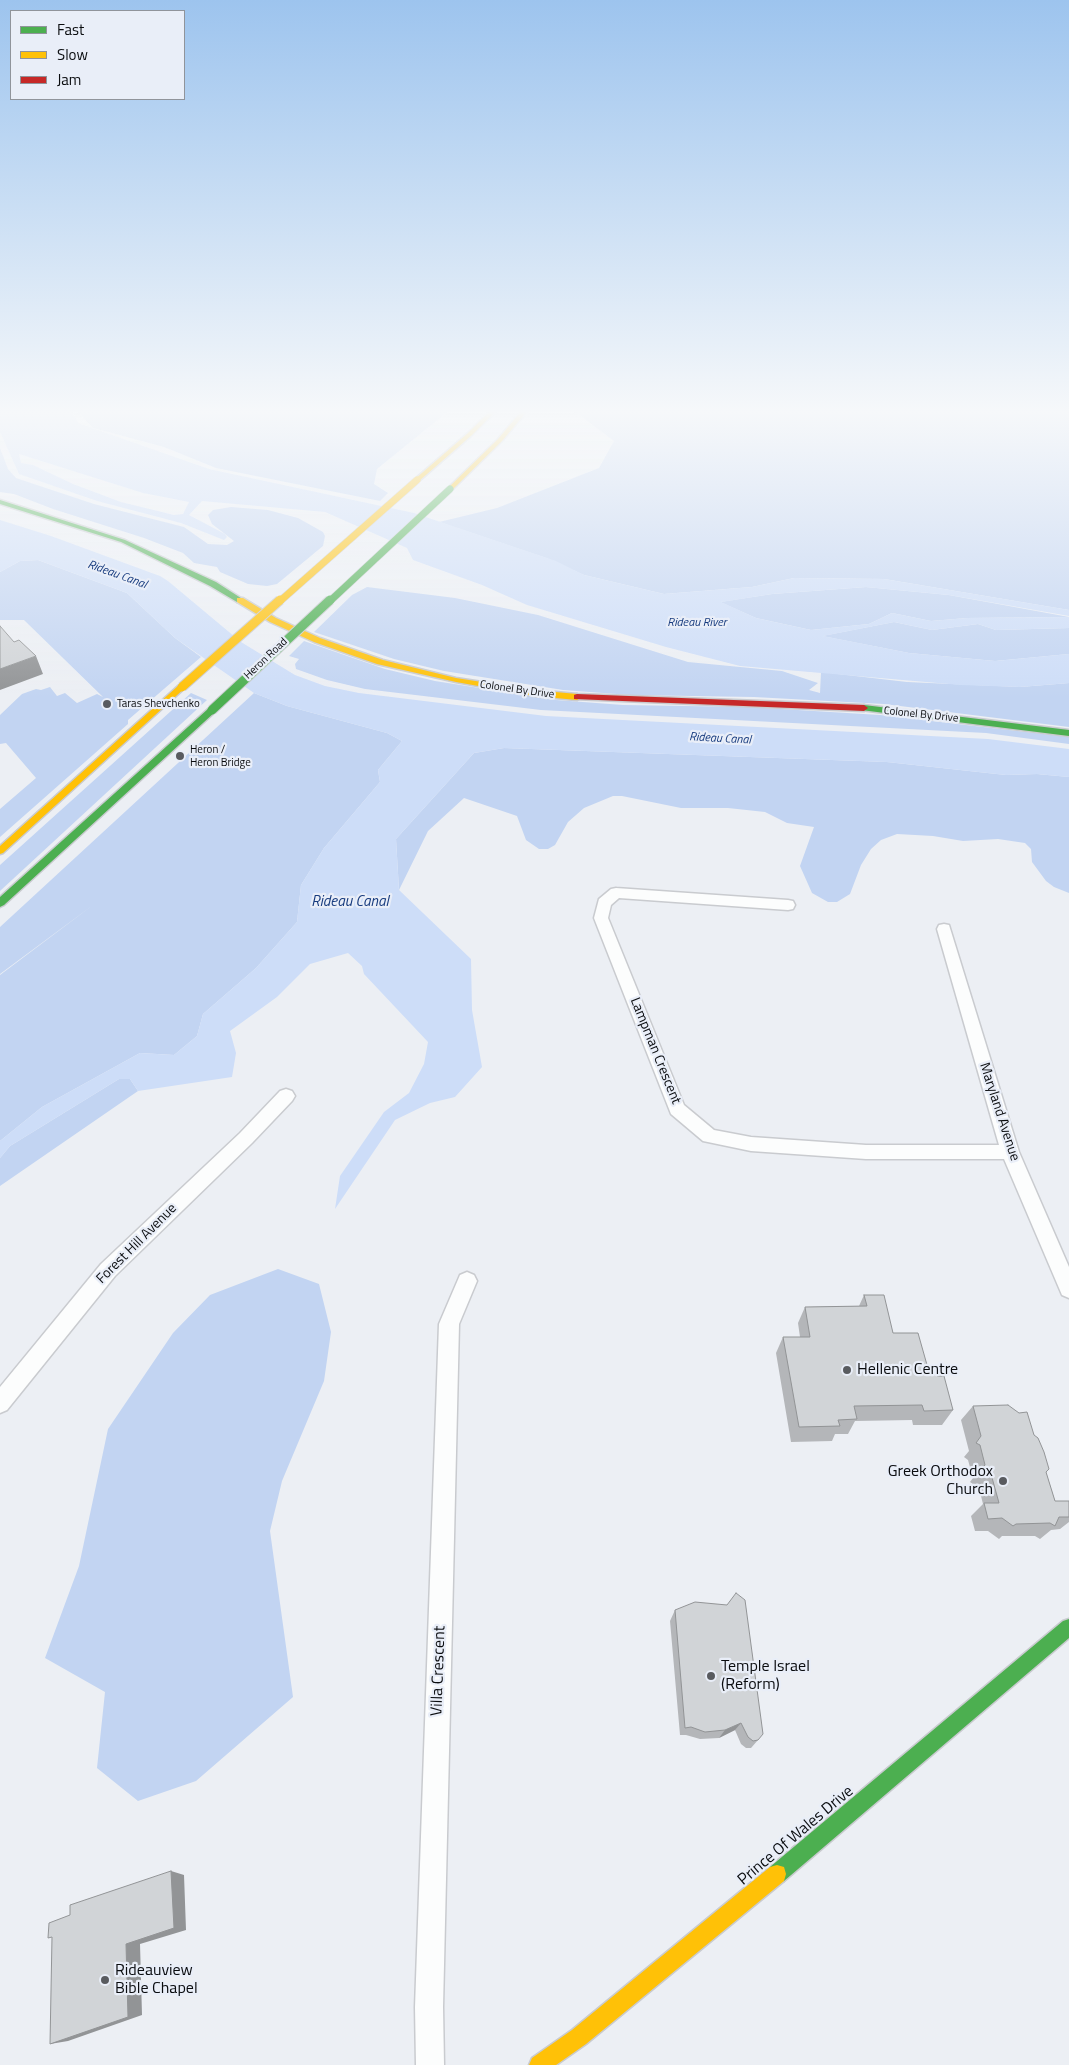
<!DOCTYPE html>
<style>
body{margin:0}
#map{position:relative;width:1069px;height:2065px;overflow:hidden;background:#eceff4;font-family:"Titillium Web",sans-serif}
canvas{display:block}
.legend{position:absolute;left:10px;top:10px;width:175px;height:90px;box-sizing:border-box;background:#e9eef8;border:1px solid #90949b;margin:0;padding:6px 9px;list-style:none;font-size:15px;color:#0a0c0f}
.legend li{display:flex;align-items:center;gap:10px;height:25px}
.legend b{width:25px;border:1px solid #90949b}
</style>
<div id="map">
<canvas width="1069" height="2065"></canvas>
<ul class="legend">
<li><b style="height:6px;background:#4caf50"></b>Fast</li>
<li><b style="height:6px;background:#ffc107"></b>Slow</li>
<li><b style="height:6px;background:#c62828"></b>Jam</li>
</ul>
</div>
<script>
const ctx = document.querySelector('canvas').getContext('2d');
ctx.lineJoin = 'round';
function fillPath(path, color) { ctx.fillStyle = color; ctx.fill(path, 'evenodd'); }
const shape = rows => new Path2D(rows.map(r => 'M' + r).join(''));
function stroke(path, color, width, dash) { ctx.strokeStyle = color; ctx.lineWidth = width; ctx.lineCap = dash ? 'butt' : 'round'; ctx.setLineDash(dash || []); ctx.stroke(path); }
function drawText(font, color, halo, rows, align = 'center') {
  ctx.font = font + ' "Titillium Web",sans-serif'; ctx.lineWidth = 4.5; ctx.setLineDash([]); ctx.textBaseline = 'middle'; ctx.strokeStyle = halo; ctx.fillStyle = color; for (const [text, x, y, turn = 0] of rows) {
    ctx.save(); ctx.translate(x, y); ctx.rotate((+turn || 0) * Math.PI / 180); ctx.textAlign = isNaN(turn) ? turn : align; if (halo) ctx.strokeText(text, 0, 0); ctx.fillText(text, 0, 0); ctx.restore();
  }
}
const green = shape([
 [75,409,451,409,377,469,374,484,388,493,380,501,216,468,164,447,93,428],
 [568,409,1069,409,1069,610,884,579,794,578,752,587,664,594,584,575,546,558,439,522,497,508,599,468,614,441,581,416],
 [0,448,8,469,16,478,94,504,184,527,208,544,227,545,234,541,212,524,208,515,213,510,231,507,268,510,298,518,323,532,325,536,323,546,277,584,267,586,248,584,220,572,217,567,194,563,183,553,144,538,53,509,14,494,0,492],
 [38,560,127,593,175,638,201,657,128,720,128,724,0,837,0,809,36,778,6,743,0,744,0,715,22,694,36,689,41,690,50,687,57,696,65,693,77,703,97,694,103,697,24,620,0,620,0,572,20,561],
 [367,587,455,598,538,615,688,662,782,671,818,683,809,690,820,693,821,672,907,682,1020,687,1069,683,1069,727,884,704,754,697,630,695,563,690,444,671,394,659,314,632,352,595],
 [866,587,949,595,1069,617,967,618,931,621,892,613,869,624,811,630,756,618,720,602,772,594],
 [894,622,932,630,978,624,996,630,1069,628,1069,654,995,661,909,653,822,636],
 [304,641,385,669,435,681,556,700,623,705,748,707,880,715,1069,737,1069,744,986,733,541,710,365,689,327,680,296,669,295,664,299,659,289,656],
 [191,693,207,700,0,891,0,865],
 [254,693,287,706,387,733,402,741,378,770,380,782,324,848,301,885,297,922,256,968,203,1014,197,1036,174,1055,140,1053,42,1107,0,1141,0,975,93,905,0,974,0,927],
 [504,748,887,762,1006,775,1037,774,1069,777,1069,893,1054,887,1046,881,1032,862,1031,849,1025,843,998,839,963,841,933,836,897,834,881,840,871,849,861,865,850,894,837,902,828,902,812,893,800,866,814,827,787,823,765,812,728,808,681,808,622,796,613,796,584,808,568,822,555,845,548,849,539,849,526,840,517,816,464,798,428,831,399,890,396,839,474,753],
 [119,1079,130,1079,138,1091,0,1186,0,1158,10,1146],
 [278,1269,319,1284,331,1332,324,1381,282,1481,270,1531,293,1697,196,1781,138,1801,97,1768,105,1692,45,1658,79,1566,108,1429,173,1333,210,1295]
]);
const water = shape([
 [0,409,71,409,78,423,209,469,414,513,556,561,584,575,664,594,752,587,794,578,884,579,1069,610,1069,616,949,595,866,587,772,594,721,602,756,618,811,630,869,624,892,613,931,621,967,618,1069,617,1069,628,996,630,978,624,932,630,894,622,823,636,909,653,995,661,1069,654,1069,683,1020,687,961,685,740,666,666,647,527,605,482,585,413,560,407,548,325,512,202,501,189,515,225,534,227,537,224,540,181,523,97,501,19,474,0,432],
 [19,454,143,493,189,502,183,514,174,515,121,502,73,484,33,465,21,463],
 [0,520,51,536,160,576,168,581,241,642,295,675,325,686,359,693,546,716,988,739,1069,749,1069,777,1037,774,1006,775,887,762,504,748,474,753,396,839,399,890,471,959,472,1010,482,1067,455,1097,430,1103,395,1120,335,1209,340,1176,384,1112,409,1093,424,1064,428,1042,364,974,362,966,348,953,310,964,277,997,230,1031,236,1053,232,1077,138,1091,130,1079,119,1079,10,1146,0,1158,0,1141,42,1107,140,1053,174,1055,197,1036,203,1014,256,968,297,922,301,885,324,848,380,782,378,770,402,741,387,733,287,706,254,693,175,638,127,593,38,560,20,561,0,572]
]);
const street = shape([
 [616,888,788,900,793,901,795,905,793,909,788,910,619,898,611,905,608,918,684,1105,714,1130,751,1137,866,1145,999,1145,937,929,939,925,944,924,949,925,1019,1152,1069,1267,1069,1298,1062,1295,1004,1159,866,1159,751,1151,703,1141,671,1114,594,918,599,899,611,889,616,888],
 [286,1089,292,1091,295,1096,292,1101,252,1143,115,1276,7,1410,0,1413,0,1387,101,1264,240,1133,280,1091,286,1089],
 [467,1272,474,1275,477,1281,459,1324,443,2007,444,2065,416,2065,415,2007,439,1324,460,1275,467,1272]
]);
const fast = shape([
 [0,500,125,540,216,582,244,600,237,602,210,586,121,542,0,504,0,500],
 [864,705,1069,730,1069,736,861,710,860,708,864,705],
 [212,707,216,710,215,712,4,905,0,907,0,897,209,708,212,707],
 [1069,1619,1069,1638,784,1881,777,1883,770,1881,768,1874,770,1867,1063,1621,1069,1619]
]);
const slow = shape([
 [492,409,498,409,472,435,419,481,415,481,415,479,468,433,492,409],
 [523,409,529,409,502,441,452,490,448,490,448,488,498,439,523,409],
 [237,598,243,598,276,618,320,638,383,660,456,678,534,690,577,694,581,697,577,700,534,696,456,682,377,664,314,642,270,622,237,602,237,598],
 [179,685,185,685,186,687,3,853,0,854,0,846,179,685],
 [777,1865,784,1867,786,1874,784,1881,586,2044,556,2065,529,2065,532,2058,572,2030,770,1867,777,1865]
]);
const jam = shape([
 [577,694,864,705,868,708,864,711,574,699,574,695,577,694]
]);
const fastBridgeFar1 = shape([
 [329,602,450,489]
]);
const fastBridge = shape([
 [212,710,330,600]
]);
const slowBridgeFar1 = shape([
 [279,602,417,480]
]);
const slowBridge = shape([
 [182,687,280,600]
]);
const wall = shape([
 [864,1295,893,1333,929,1372,937,1376,953,1410,942,1425,913,1425,912,1420,855,1421,848,1434,835,1434,832,1441,791,1442,776,1353,783,1337,800,1337,798,1323,805,1307,859,1306],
 [973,1406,1046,1472,1055,1501,1069,1501,1069,1522,1060,1529,1051,1530,1040,1539,1035,1536,1002,1536,999,1539,988,1531,975,1531,971,1516,983,1504,979,1488,970,1482,973,1478,968,1460,964,1457,969,1451,961,1420],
 [727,1605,758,1740,751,1748,746,1748,741,1744,735,1730,719,1738,700,1739,686,1735,680,1735,670,1621,675,1610]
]);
const shadedWall = shape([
 [36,656,43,674,0,690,0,669],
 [741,1723,735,1730,719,1738,725,1730],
 [171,1871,184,1875,186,1930,140,1944,142,2015,68,2041,50,2044,126,1944]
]);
const building = shape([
 [0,626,14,642,19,640,36,656,0,669,0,626],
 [864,1295,884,1295,893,1333,918,1333,929,1372,935,1372,937,1376,944,1376,953,1410,924,1411,922,1405,854,1406,857,1419,838,1420,840,1426,799,1427,783,1337,810,1337,805,1307,867,1306,864,1295],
 [1008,1405,1019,1413,1027,1412,1034,1435,1038,1438,1044,1452,1049,1469,1046,1472,1055,1501,1069,1501,1069,1517,1059,1517,1055,1526,1050,1523,1016,1524,1013,1526,1002,1518,988,1519,984,1503,999,1503,991,1474,982,1468,985,1465,980,1445,976,1443,981,1436,973,1406,1008,1405],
 [736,1593,745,1600,763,1734,758,1740,753,1741,748,1737,741,1723,725,1730,705,1732,691,1727,685,1728,675,1610,695,1602,727,1605,736,1593],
 [171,1871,174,1928,126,1944,128,2017,50,2044,52,1937,48,1938,49,1923,70,1915,70,1905,171,1871]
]);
const markers = [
 [107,704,5,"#595b5f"],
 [180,756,5,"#595b5f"],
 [847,1370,5,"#595b5f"],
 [1003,1481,5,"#595b5f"],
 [711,1676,5,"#595b5f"],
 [105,1980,5,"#595b5f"]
];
const farStreetnames = [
 ["Heron Road",266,659,-43],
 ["Colonel By Drive",517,690,8],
 ["Colonel By Drive",921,715,6]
];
const farPoinames = [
 ["Taras Shevchenko",117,704],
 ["Heron /",190,750],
 ["Heron Bridge",190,763]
];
const farWaternames = [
 ["Rideau Canal",117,575,20],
 ["Rideau River",697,623],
 ["Rideau Canal",720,739,3]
];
const streetNames = [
 ["Lampman Crescent",655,1051,68],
 ["Maryland Avenue",999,1112,72],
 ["Forest Hill Avenue",137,1244,-45]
];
const waterNames = [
 ["Rideau Canal",350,902]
];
const nearPoinames = [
 ["Hellenic Centre",857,1370],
 ["Greek Orthodox",993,1472,"right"],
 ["Church",993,1490,"right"],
 ["Temple Israel",721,1667],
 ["(Reform)",721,1685],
 ["Rideauview",115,1971],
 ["Bible Chapel",115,1989]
];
const nearStreetnames = [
 ["Villa Crescent",439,1671,-88],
 ["Prince Of Wales Drive",796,1836,-40]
];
fillPath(green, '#c2d4f2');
fillPath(water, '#cdddf8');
stroke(street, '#c9cbcf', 3);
stroke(fast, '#c9cbcf', 3);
stroke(slow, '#c9cbcf', 3);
stroke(jam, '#c9cbcf', 3);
fillPath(street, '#fcfdfd');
fillPath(fast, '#4caf50');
fillPath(slow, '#ffc107');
fillPath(jam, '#c62828');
stroke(fastBridgeFar1, '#c9cbcf', 8, []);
stroke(fastBridge, '#c9cbcf', 11, []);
stroke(slowBridgeFar1, '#c9cbcf', 8, []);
stroke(slowBridge, '#c9cbcf', 11, []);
stroke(fastBridgeFar1, '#4caf50', 7);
stroke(fastBridge, '#4caf50', 9);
stroke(slowBridgeFar1, '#ffc107', 7);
stroke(slowBridge, '#ffc107', 9);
fillPath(wall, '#b4b6b9');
fillPath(shadedWall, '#929496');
fillPath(building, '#d1d4d7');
stroke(building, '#929496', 1);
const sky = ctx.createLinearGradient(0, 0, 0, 698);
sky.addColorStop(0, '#9dc4ee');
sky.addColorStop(0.59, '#f6f8fa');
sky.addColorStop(1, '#f6f8fa00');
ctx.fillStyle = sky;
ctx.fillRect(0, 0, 1069, 698);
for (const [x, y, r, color] of markers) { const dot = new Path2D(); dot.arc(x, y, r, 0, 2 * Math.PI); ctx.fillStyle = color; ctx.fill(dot); stroke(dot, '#e9eef8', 2); }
drawText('11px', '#0a0c0f', '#e9eef8', farStreetnames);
drawText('11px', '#0a0c0f', '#e9eef8', farPoinames, 'left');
drawText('italic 12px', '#173b7e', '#e9eef8', farWaternames);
drawText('14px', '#0a0c0f', '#e9eef8', streetNames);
drawText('italic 15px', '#173b7e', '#e9eef8', waterNames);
drawText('16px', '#0a0c0f', '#e9eef8', nearPoinames, 'left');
drawText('16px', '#0a0c0f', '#e9eef8', nearStreetnames);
</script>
